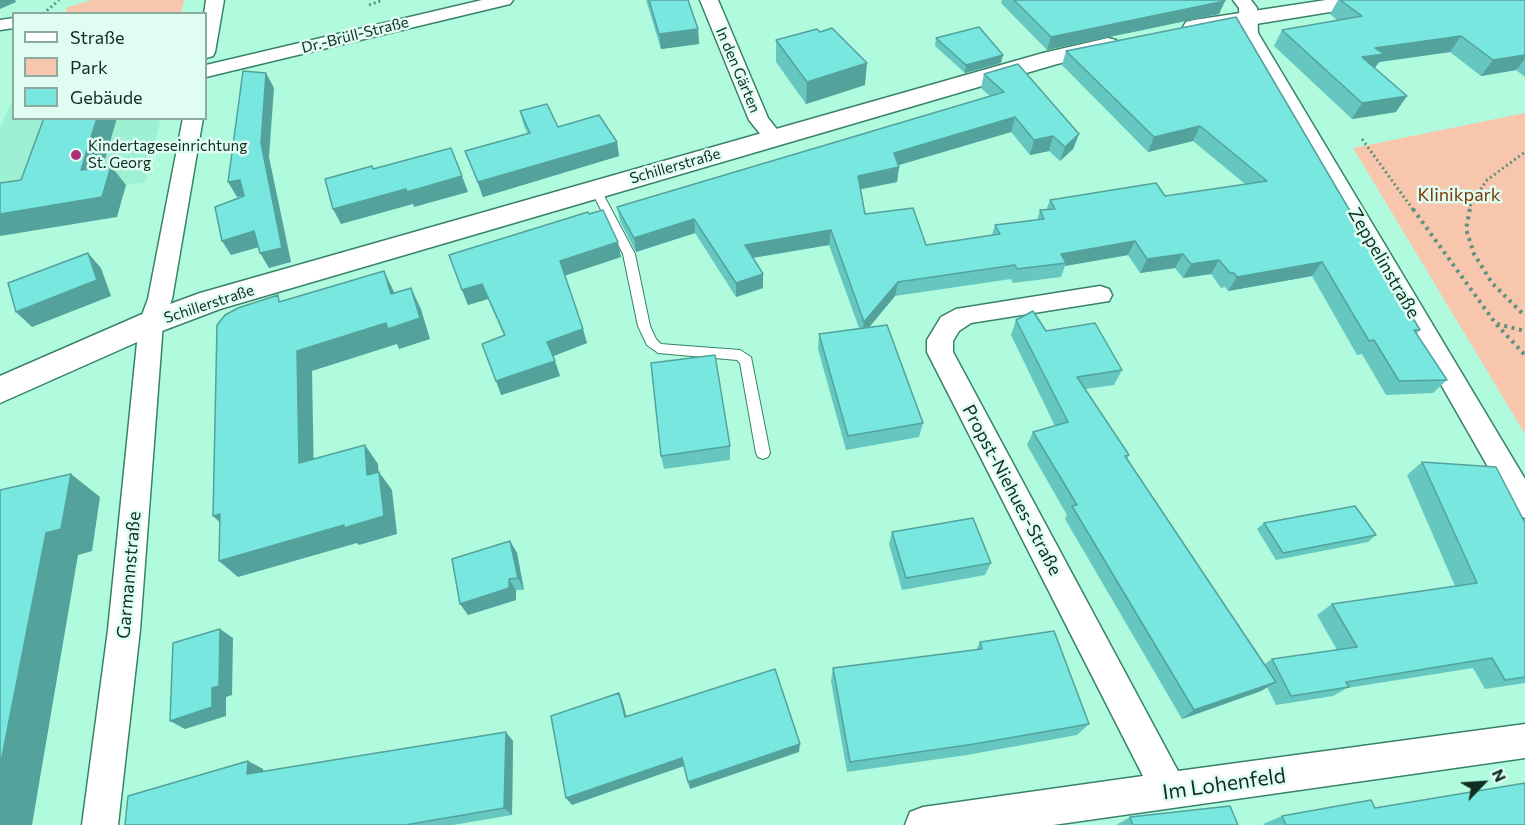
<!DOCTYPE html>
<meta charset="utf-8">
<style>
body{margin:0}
#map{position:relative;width:1525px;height:825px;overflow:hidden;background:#b0fade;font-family:Commissioner,sans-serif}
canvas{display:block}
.legend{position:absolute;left:12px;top:12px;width:195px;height:108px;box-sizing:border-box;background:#e0fdf1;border:2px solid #8caa9f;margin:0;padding:8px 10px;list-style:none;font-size:18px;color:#0f2e23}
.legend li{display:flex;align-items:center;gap:12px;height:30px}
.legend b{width:30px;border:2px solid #8caa9f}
.north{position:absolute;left:1453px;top:753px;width:60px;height:60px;-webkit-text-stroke:4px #e0fdf1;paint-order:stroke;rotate:65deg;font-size:16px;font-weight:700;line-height:24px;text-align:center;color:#0f2e23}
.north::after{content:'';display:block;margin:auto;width:21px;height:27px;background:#0f2e23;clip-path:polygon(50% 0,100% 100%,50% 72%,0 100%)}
</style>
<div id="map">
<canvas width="1525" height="825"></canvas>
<ul class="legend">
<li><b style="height:8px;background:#fff"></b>Straße</li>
<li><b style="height:16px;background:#f7c6ad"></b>Park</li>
<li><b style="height:16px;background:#77e7df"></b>Gebäude</li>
</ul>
<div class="north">N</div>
</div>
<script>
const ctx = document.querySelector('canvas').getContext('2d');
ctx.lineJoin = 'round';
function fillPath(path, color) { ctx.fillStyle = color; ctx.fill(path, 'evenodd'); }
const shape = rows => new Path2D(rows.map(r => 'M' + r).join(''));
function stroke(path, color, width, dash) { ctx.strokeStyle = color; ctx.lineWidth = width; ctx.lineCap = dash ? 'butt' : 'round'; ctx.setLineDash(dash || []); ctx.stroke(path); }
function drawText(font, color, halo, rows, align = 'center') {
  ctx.font = font + ' Commissioner,sans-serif'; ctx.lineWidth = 5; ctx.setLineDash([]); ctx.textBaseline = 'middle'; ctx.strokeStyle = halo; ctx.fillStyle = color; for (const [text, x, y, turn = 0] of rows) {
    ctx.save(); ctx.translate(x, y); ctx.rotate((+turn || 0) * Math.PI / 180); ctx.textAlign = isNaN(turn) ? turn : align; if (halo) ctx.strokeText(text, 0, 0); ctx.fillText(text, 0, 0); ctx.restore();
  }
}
const built = shape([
 [13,98,14,118,161,119,145,182,0,205,0,128]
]);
const green = shape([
 [92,0,184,0,181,13,69,14,65,8],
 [1525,113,1525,434,1353,148]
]);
const pathFar1 = shape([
 [369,5,383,0],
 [43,14,59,0],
 [1362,139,1414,211],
 [1469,211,1471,203,1487,180,1525,152]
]);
const path = shape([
 [1413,209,1496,324,1525,355],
 [1470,209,1466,229,1474,254,1492,283,1525,316],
 [1497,324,1525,331]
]);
const service = shape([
 [596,186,601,190,635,254,650,326,656,339,661,344,673,345,740,350,751,357,770,453,768,457,763,459,758,457,756,453,740,363,737,360,658,353,647,345,638,326,623,254,591,190,596,186]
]);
const minor = shape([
 [206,0,224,0,215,52,213,56,206,58,204,14,206,0],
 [482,0,513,0,510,4,206,77,206,65,482,0],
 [700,0,718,0,768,118,783,137,780,141,773,143,766,141,749,120,700,0],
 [1233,0,1251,0,1257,8,1258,33,1525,479,1525,518,1515,514,1240,33,1239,8,1233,0],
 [14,18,14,28,0,30,0,20,14,18],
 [183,118,203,118,172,299,163,323,140,630,118,825,82,825,108,630,139,323,148,299,183,118],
 [1100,286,1109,289,1112,295,1109,301,971,323,959,331,953,341,953,352,1178,771,1525,724,1525,758,1053,825,905,825,910,812,923,807,1143,776,927,352,927,340,941,317,956,309,1100,286]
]);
const tertiary = shape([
 [1326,0,1378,0,1375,5,1367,6,1194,34,1186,32,1183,27,1186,22,1194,20,1326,0],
 [1108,38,1116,40,1119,45,1116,50,1057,64,220,309,162,331,0,403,0,376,140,315,200,293,1043,53,1108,38]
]);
const wall = shape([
 [646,0,688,0,698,29,699,44,661,49],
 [1002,0,1224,0,1219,14,1047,50,1001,3],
 [1338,0,1525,0,1525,77,1516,70,1481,76,1450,52,1379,62,1375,68,1396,112,1352,119,1274,46,1282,30,1338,21,1330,14],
 [1236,17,1420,330,1416,334,1447,380,1433,393,1386,395,1362,354,1357,355,1312,276,1228,291,1225,287,1221,288,1211,274,1183,278,1175,268,1140,273,1128,255,1065,266,1061,277,1013,283,1011,279,895,296,869,327,923,423,919,437,846,450,818,349,819,334,859,328,829,245,753,258,763,288,736,297,695,233,636,252,620,221,617,207,990,96,981,88,984,74,1079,134,1073,149,1060,161,1049,151,1030,155,1011,132,899,165,899,167,897,182,860,189,865,214,926,245,992,235,995,225,1037,220,1040,210,1046,210,1050,200,1165,196,1245,184,1193,141,1148,152,1062,65,1066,51],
 [820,32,865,85,806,104,776,62,776,40],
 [936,38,1001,63,965,73,935,46],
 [520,111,558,127,617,142,619,156,483,197,465,151,528,134,524,126],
 [621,257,565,275,587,343,553,356,560,376,501,395,504,336,488,299,468,305,462,290],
 [1016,320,1046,331,1122,370,1114,385,1085,389,1129,455,1127,459,1265,664,1272,659,1337,650,1317,615,1332,604,1455,586,1407,475,1422,462,1525,523,1525,683,1485,689,1473,668,1347,688,1333,696,1276,705,1267,687,1261,691,1182,719,1065,519,1067,515,1027,445,1033,432,1055,426,1011,335],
 [730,446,730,460,664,469,661,456],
 [1264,523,1376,535,1368,542,1276,560,1257,529],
 [892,532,991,563,985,575,902,590,889,544],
 [510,541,517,553,524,590,516,590,516,600,468,615],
 [980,642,1089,724,1077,735,967,755,847,772,831,681,833,668,976,650],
 [513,741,512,815,453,825,125,825,248,761,263,769,263,772],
 [1375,808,1525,825,1264,825,1263,824,1282,816],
 [1130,817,1238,825,1116,825]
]);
const shadedWall = shape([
 [0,0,15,0,16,2,0,9],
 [1225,1,1219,14,1047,50,1051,37],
 [698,29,699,44,661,49,659,34],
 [1461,36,1450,52,1379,62,1373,70,1362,57,1375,48],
 [1003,55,1001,63,965,73,966,65],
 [1525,55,1525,59,1516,70,1481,76,1493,60],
 [867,63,865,85,806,104,807,82],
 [266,73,274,88,269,157,291,262,269,268,260,253,261,143],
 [1407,96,1396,112,1352,119,1362,103],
 [1015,117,1011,132,892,167,894,153],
 [97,118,117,118,96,190,81,170],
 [1200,126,1193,141,1148,152,1154,137],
 [1079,134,1073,149,1060,161,1065,147],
 [1053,136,1049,151,1030,155,1034,140],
 [617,142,619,156,483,197,478,182],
 [111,166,126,185,117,217,0,236,0,214],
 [899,167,897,182,857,190,858,176],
 [462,176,468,192,414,207,413,204,341,224,333,209,406,189],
 [240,180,249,195,237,197,228,182],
 [694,219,695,233,636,252,634,238],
 [831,230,829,245,745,259,745,245],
 [254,231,263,246,231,255,222,241],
 [1135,241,1128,255,1065,266,1066,263,1061,254],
 [618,242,621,257,564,276,560,261],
 [88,253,101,268,111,296,32,327,16,312],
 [1183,254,1175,268,1140,273,1147,259],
 [1219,260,1211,274,1183,278,1191,264],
 [1322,262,1312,276,1228,291,1237,277],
 [384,271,394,292,402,315,391,294],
 [763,274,763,288,736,297,736,283],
 [898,282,895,296,862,336,864,322],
 [482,284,488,299,468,305,462,290],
 [411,288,421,309,430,339,399,349,397,344,312,371,314,482,299,463,297,351,386,323],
 [583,329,587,343,551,357,547,342],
 [555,361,560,376,501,395,496,381],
 [365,445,378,464,380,493,367,475],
 [379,472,392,490,397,534,359,545,357,543,238,577,219,561],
 [71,474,100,497,92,551,78,555,32,825,0,825,0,767,46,533],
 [220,514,232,534,213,516],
 [510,541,517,553,524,590,518,578],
 [509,579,516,590,516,600,468,615,460,604],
 [220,629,233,638,232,695,226,697,226,716,185,729,170,721,212,688],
 [1276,682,1261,691,1182,719,1194,710],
 [619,693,623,703,629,726,625,717],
 [506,732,513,741,512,815,504,808],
 [800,744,799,752,690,789,688,782],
 [682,758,684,766,572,805,566,798],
 [248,761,263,769,263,782,247,774]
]);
const building = shape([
 [649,0,688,0,698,29,659,34,649,0],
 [1014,0,1224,0,1225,1,1051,37,1014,0],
 [1340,0,1525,0,1525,55,1493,60,1461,36,1375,48,1384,54,1362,57,1407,96,1362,103,1282,30,1362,16,1340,0],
 [1236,17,1420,330,1414,330,1447,380,1399,381,1374,340,1369,341,1322,262,1237,277,1234,273,1230,273,1219,260,1191,264,1183,254,1147,259,1135,241,1061,254,1066,263,1017,269,1015,265,898,282,864,322,831,230,745,245,763,274,736,283,694,219,634,238,617,207,1004,92,984,74,1018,64,1079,134,1065,147,1053,136,1034,140,1015,117,894,153,899,167,858,176,865,214,913,208,926,245,1000,234,995,225,1044,219,1040,210,1055,209,1050,200,1156,183,1165,196,1267,181,1200,126,1154,137,1066,51,1236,17],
 [979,27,1003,55,966,65,936,38,979,27],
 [832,28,867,63,807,82,776,40,817,29,820,32,832,28],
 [243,71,266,73,261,143,282,248,260,253,254,231,222,241,215,207,244,196,240,180,228,182,243,71],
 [547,104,558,127,599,115,617,142,478,182,465,151,530,133,520,111,547,104],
 [44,118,97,118,81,170,111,166,102,197,0,214,0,183,21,180,44,118],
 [451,148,462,176,407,192,406,189,333,209,325,179,372,166,373,169,451,148],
 [603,210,618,242,560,261,583,329,547,342,555,361,496,381,482,344,505,335,482,284,462,290,449,255,588,212,589,214,603,210],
 [88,253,97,280,16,312,8,283,88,253],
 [384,271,391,294,411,288,420,318,388,329,386,323,297,351,299,463,365,445,367,475,379,472,384,516,344,528,344,525,219,561,220,514,213,516,217,325,225,315,238,308,278,295,279,302,384,271],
 [1033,311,1046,331,1095,323,1122,370,1077,377,1129,455,1125,456,1276,682,1194,710,1072,506,1077,505,1033,432,1068,422,1016,320,1033,311],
 [887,325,923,423,848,436,819,334,887,325],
 [715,355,730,446,661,456,651,363,715,355],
 [1422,462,1496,467,1525,523,1525,677,1505,680,1492,658,1346,682,1349,687,1291,696,1272,659,1357,647,1332,604,1477,583,1422,462],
 [71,474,61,529,46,533,0,767,0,490,71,474],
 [1355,506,1376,535,1283,553,1264,523,1355,506],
 [973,518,991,563,906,578,892,532,973,518],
 [510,541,518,578,509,579,509,588,460,604,452,559,510,541],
 [220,629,219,686,212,688,212,707,170,721,173,643,220,629],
 [1054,631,1089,724,974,744,850,762,833,668,982,649,980,642,1054,631],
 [775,669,800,744,688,782,682,758,566,798,551,716,619,693,625,717,775,669],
 [506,732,504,808,405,825,125,825,128,796,248,761,247,774,506,732],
 [1525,783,1525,825,1286,825,1282,816,1371,800,1375,808,1525,783],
 [1230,806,1238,825,1133,825,1130,817,1230,806]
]);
const markers = [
 [76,155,6,"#af2e7a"]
];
const farStreetnames = [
 ["Dr.-Brüll-Straße",355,35,-14],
 ["In den Gärten",738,70,67],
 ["Schillerstraße",675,166,-16],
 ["Schillerstraße",209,304,-18]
];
const farPoinames = [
 ["Kindertageseinrichtung",88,146],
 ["St. Georg",88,163]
];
const parkNames = [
 ["Klinikpark",1459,195]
];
const streetNames = [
 ["Zeppelinstraße",1384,263,60],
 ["Propst-Niehues-Straße",1012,490,62],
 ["Garmannstraße",129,575,-85]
];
const nearStreetnames = [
 ["Im Lohenfeld",1224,784,-8]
];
fillPath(built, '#9df0d1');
fillPath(green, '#f7c6ad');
stroke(service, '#39826a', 2);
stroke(minor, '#39826a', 3);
stroke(tertiary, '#39826a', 3);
stroke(pathFar1, '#5e917e', 3, [2, 3]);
stroke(path, '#5e917e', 4, [3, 4.5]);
fillPath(service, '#fff');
fillPath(minor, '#fff');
fillPath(tertiary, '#fff');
fillPath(wall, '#66c7c0');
fillPath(shadedWall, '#53a29c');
fillPath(building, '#77e7df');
stroke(building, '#53a29c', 1.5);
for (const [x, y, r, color] of markers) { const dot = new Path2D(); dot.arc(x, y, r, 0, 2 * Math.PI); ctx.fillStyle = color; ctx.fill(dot); stroke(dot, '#e0fdf1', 2); }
drawText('15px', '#0f2e23', '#e0fdf1', farStreetnames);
drawText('15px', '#0f2e23', '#e0fdf1', farPoinames, 'left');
drawText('18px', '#773505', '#e0fdf1', parkNames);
drawText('18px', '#0f2e23', '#e0fdf1', streetNames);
drawText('21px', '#0f2e23', '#e0fdf1', nearStreetnames);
</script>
